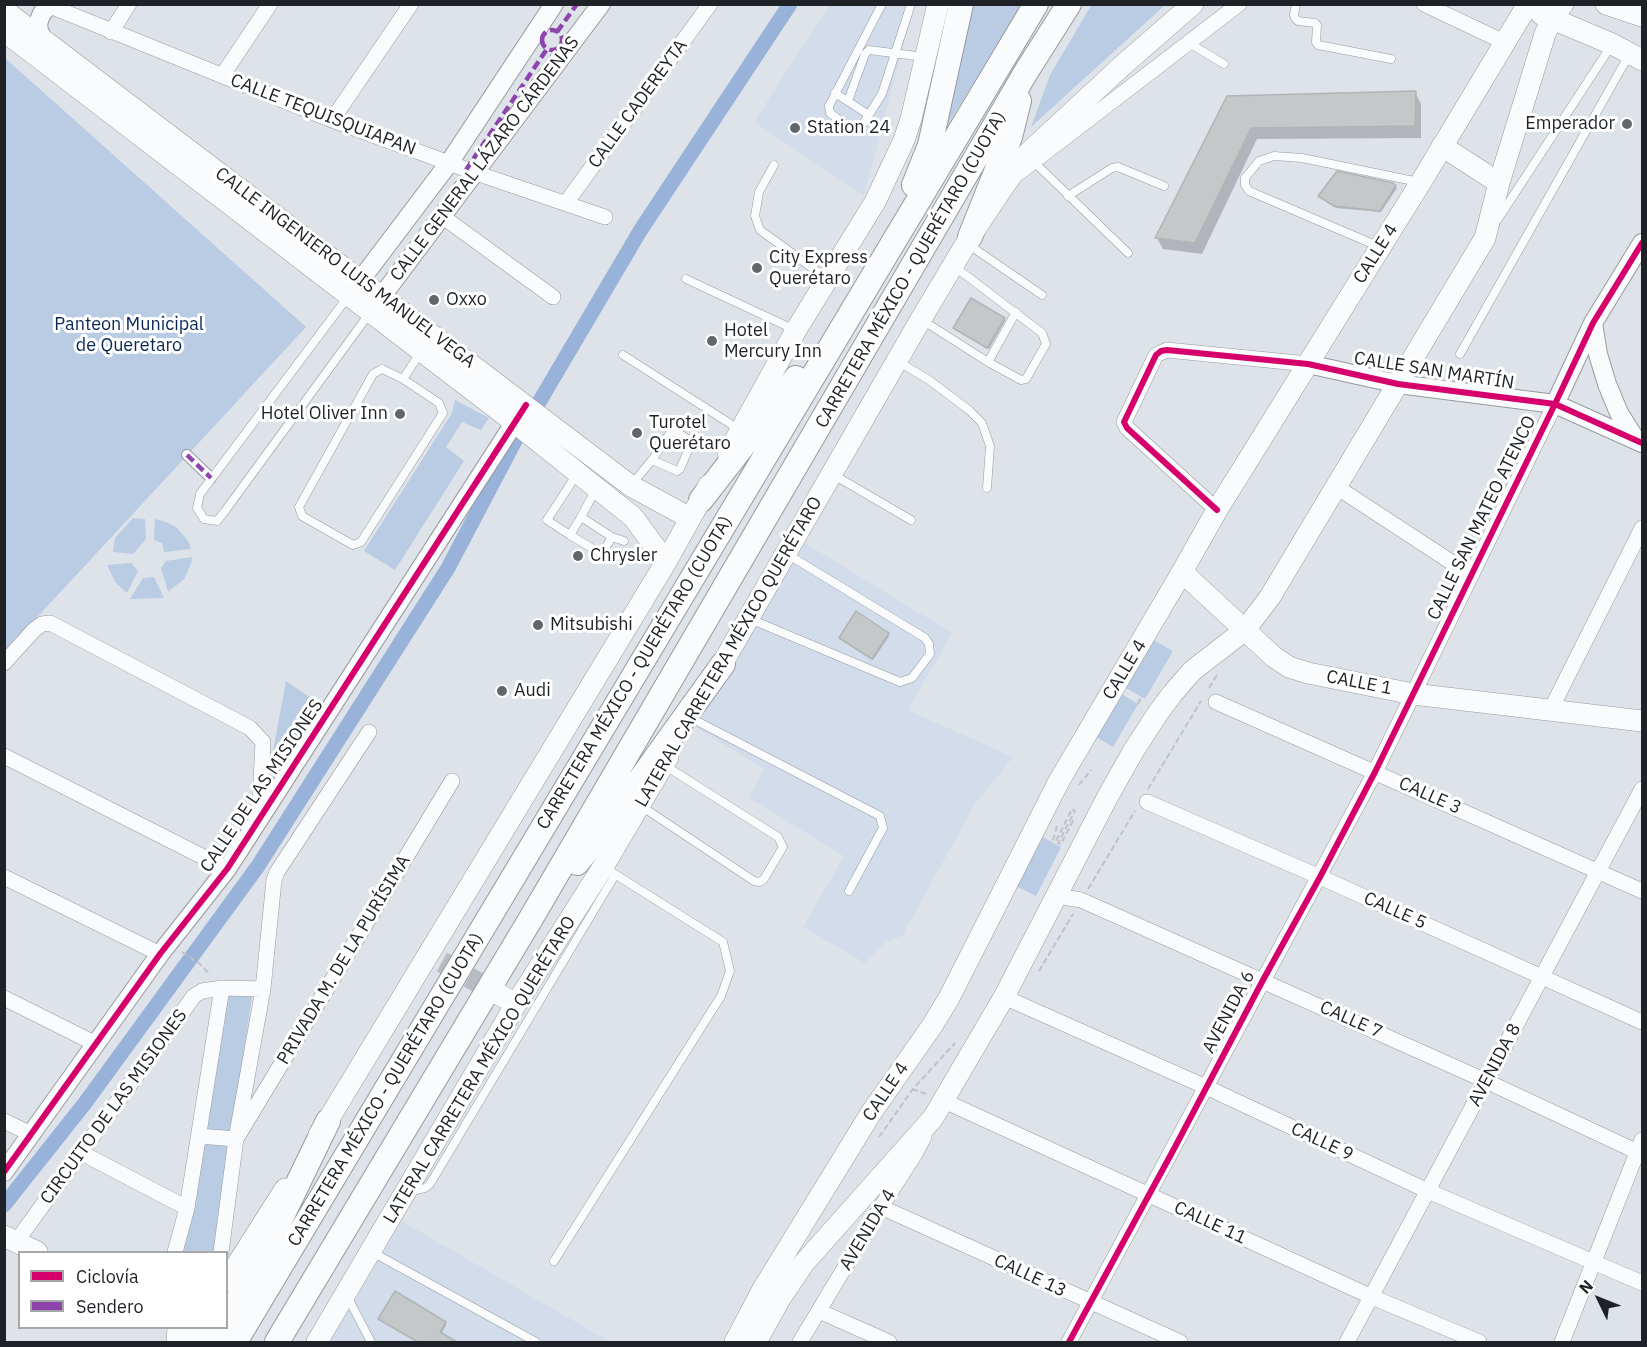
<!DOCTYPE html>
<meta charset="utf-8">
<style>
body{margin:0}
#map{position:relative;width:1647px;height:1347px;overflow:hidden;background:#dee3ea;font-family:"IBM Plex Sans",sans-serif}
canvas{display:block}
.frame{position:absolute;inset:0;border:6px solid #1e2227;pointer-events:none}
.legend{position:absolute;left:18px;top:1251px;width:210px;height:78px;box-sizing:border-box;background:#fff;border:2px solid #a5a7a9;margin:0;padding:8px 10px;list-style:none;font-size:18px;color:#1e2227}
.legend li{display:flex;align-items:center;gap:12px;height:30px}
.legend b{width:30px;border:2px solid #a5a7a9}
.north{position:absolute;left:1569px;top:1269px;width:60px;height:60px;-webkit-text-stroke:4px #fff;paint-order:stroke;rotate:313deg;font-size:16px;font-weight:700;line-height:24px;text-align:center;color:#1e2227}
.north::after{content:'';display:block;margin:auto;width:21px;height:27px;background:#1e2227;clip-path:polygon(50% 0,100% 100%,50% 72%,0 100%)}
</style>
<div id="map">
<canvas width="1647" height="1347"></canvas>
<div class="frame"></div>
<ul class="legend">
<li><b style="height:8px;background:#d6006c"></b>Ciclovía</li>
<li><b style="height:8px;background:#8e44ad"></b>Sendero</li>
</ul>
<div class="north">N</div>
</div>
<script>
const ctx = document.querySelector('canvas').getContext('2d');
ctx.lineJoin = 'round';
function fillPath(path, color) { ctx.fillStyle = color; ctx.fill(path, 'evenodd'); }
const shape = rows => new Path2D(rows.map(r => 'M' + r).join(''));
function stroke(path, color, width, dash) { ctx.strokeStyle = color; ctx.lineWidth = width; ctx.lineCap = dash ? 'butt' : 'round'; ctx.setLineDash(dash || []); ctx.stroke(path); }
function drawText(font, color, halo, rows, align = 'center') {
  ctx.font = font + ' "IBM Plex Sans",sans-serif'; ctx.lineWidth = 6; ctx.setLineDash([]); ctx.textBaseline = 'middle'; ctx.strokeStyle = halo; ctx.fillStyle = color; for (const [text, x, y, turn = 0] of rows) {
    ctx.save(); ctx.translate(x, y); ctx.rotate((+turn || 0) * Math.PI / 180); ctx.textAlign = isNaN(turn) ? turn : align; if (halo) ctx.strokeText(text, 0, 0); ctx.fillText(text, 0, 0); ctx.restore();
  }
}
const built = shape([
 [829,5,914,5,864,196,754,122],
 [805,543,952,633,908,710,1013,757,975,804,902,936,887,941,865,963,803,927,844,856,749,798,764,769,695,727],
 [402,1221,610,1342,330,1342]
]);
const green = shape([
 [1092,4,1165,5,1031,127,1050,75],
 [972,5,1021,5,939,139],
 [5,58,306,327,5,652],
 [455,400,489,418,481,430,462,422,446,447,464,461,395,570,364,551,452,413],
 [133,518,145,519,146,539,133,554,113,552,115,538],
 [155,519,166,522,176,527,189,542,191,549,164,552,162,543,154,540],
 [192,557,191,564,184,579,168,592,161,568,166,561],
 [131,563,138,571,127,593,115,582,107,565],
 [154,577,164,598,130,599,143,578],
 [1152,639,1173,651,1145,699,1124,687],
 [286,681,323,706,273,787,267,783],
 [1120,693,1138,704,1113,747,1095,736],
 [1035,833,1061,847,1036,896,1010,883],
 [226,993,252,997,231,1133,205,1130],
 [200,1138,233,1142,216,1252,183,1252]
]);
const shadow = shape([
 [1415,92,1421,104,1421,138,1257,139,1202,254,1163,249,1157,238,1228,97],
 [1338,173,1395,186,1397,188,1381,212,1336,208,1321,198],
 [1004,319,1005,321,989,349,956,330],
 [888,634,889,636,873,660,842,640],
 [381,1321,445,1323,446,1325,441,1334,454,1342,417,1342]
]);
const canal = shape([
 [538,404,640,231,790,4],
 [4,1205,85,1103,258,866,448,568,517,437]
]);
const building = shape([
 [1416,91,1415,126,1251,128,1195,243,1155,238,1227,96,1416,91],
 [1337,171,1393,183,1396,185,1380,211,1334,206,1318,196,1337,171],
 [971,298,1005,318,987,348,953,328,971,298],
 [856,611,889,633,872,659,839,638,856,611],
 [395,1291,446,1322,440,1332,457,1342,418,1342,378,1319,395,1291]
]);
const secondaryTunnel = shape([
 [442,962,500,995]
]);
const path = shape([
 [1209,688,1217,675],
 [1138,704,1141,697],
 [1079,785,1091,770],
 [1148,789,1201,701],
 [1057,826,1053,840,1056,841,1072,809,1075,811,1058,843,1061,844,1074,819],
 [1088,889,1135,811],
 [182,952,200,964,210,975],
 [1039,971,1073,914],
 [912,1089,926,1094],
 [879,1137,913,1089,955,1043]
]);
const service = shape([
 [882,4,829,106,830,113,851,129,856,130,861,127,882,94,911,4],
 [1296,4,1294,15,1295,18,1298,21,1315,23,1317,25,1316,42,1318,45,1391,59],
 [1189,43,1224,64],
 [835,93,869,115],
 [848,101,865,54,869,50,925,57],
 [1034,162,1128,253],
 [774,165,759,192,755,216,760,230,826,278],
 [1068,196,1112,168,1118,167,1164,186],
 [1498,219,1611,46],
 [969,245,1042,295],
 [1380,247,1249,191,1245,185,1245,178,1259,161,1274,156,1302,158,1419,182],
 [686,279,793,329],
 [347,298,200,494,197,508,204,519,217,521,225,511,369,314],
 [922,320,988,362,1021,380,1026,379,1046,344,1042,333,955,267],
 [1460,354,1629,55],
 [623,355,740,430],
 [899,362,929,380,969,410,982,423,990,446,987,488],
 [988,362,1016,312],
 [382,369,403,379,439,403,443,413,361,542,353,545,302,516,299,507,373,374,382,369],
 [403,379,420,353],
 [577,474,547,520,570,535,581,517],
 [832,474,911,520],
 [632,484,652,460,670,433,676,432,688,439,690,446,680,469,677,471,652,460],
 [596,489,581,517,612,537,624,541],
 [570,535,600,553,603,552,612,537],
 [750,619,900,682,912,678,930,654,929,644,925,638,787,554],
 [691,718,880,816,883,828,849,891],
 [641,806,754,881,760,882,764,879,783,847,778,837,664,765],
 [410,1192,425,1188,430,1184,615,875],
 [372,1252,536,1342],
 [554,1261,721,996,730,971,723,942,605,868],
 [347,1296,371,1342]
]);
const pedestrian = shape([
 [187,455,211,478]
]);
const minor = shape([
 [45,4,332,120,476,173,605,217],
 [1424,4,1504,42],
 [111,32,129,4],
 [222,76,270,4],
 [332,120,411,4],
 [1020,172,1239,4],
 [566,203,710,4],
 [443,217,553,297],
 [1335,486,1471,575],
 [1217,510,1127,428,1124,422,1156,355,1167,350,1308,364],
 [4,663,34,630,42,624,50,623,250,728,263,742,259,819],
 [1216,702,1642,891],
 [1550,711,1642,528],
 [4,756,227,869],
 [1147,802,1320,877,1642,1022],
 [4,877,160,954],
 [1057,896,1081,900,1486,1081,1642,1154],
 [1004,997,1206,1087,1428,1191,1642,1283],
 [4,998,96,1044],
 [942,1100,1372,1297,1479,1342],
 [4,1121,31,1134],
 [199,1136,236,1139,452,781],
 [80,1152,187,1208],
 [881,1207,1180,1342],
 [16,1242,194,996,202,991,222,988,263,989],
 [175,1252,187,1208,222,988],
 [221,1252,236,1139,263,989,274,880,277,872,369,732],
 [819,1311,889,1342],
 [800,1342,881,1207,915,1154,924,1137],
 [1069,1342,1375,772,1555,404],
 [1347,1342,1642,789],
 [1562,1342,1642,1140]
]);
const tertiary = shape([
 [42,37,39,31,38,23,42,13,49,6],
 [353,290,449,163,554,4],
 [373,308,601,4],
 [1593,323,1598,354,1607,384,1619,413,1636,440],
 [1308,364,1398,384,1555,404,1642,443],
 [1555,404,1593,323,1642,243],
 [4,1172,160,954,227,869,522,411]
]);
const secondary = shape([
 [1606,4,1642,16],
 [4,10,631,486,690,518],
 [1541,14,1612,44,1642,60],
 [4,31,514,422,633,517,666,562],
 [1442,146,1499,183],
 [728,453,796,330,875,202,904,140,911,119,938,4],
 [1182,572,1274,657,1289,667,1308,673,1413,694,1642,721],
 [714,678,921,319,970,237,1006,183,1027,154,1123,65,1193,4],
 [500,995,516,1004],
 [319,1135,666,562,709,485],
 [4,1236,37,1252],
 [226,1282,285,1189],
 [177,1342,178,1328],
 [191,1342,200,1328],
 [317,1342,516,1004,603,867,668,757],
 [735,1342,763,1289,871,1113,932,1026,949,998,1059,781,1182,572,1217,510,1421,182,1528,4],
 [756,1342,781,1297,804,1263,933,1118,1004,997,1108,796,1134,750,1158,713,1173,693,1192,671,1245,630,1270,597,1485,238,1499,183,1545,34,1552,19,1563,4]
]);
const trunk = shape([
 [914,185,930,145,961,4],
 [970,237,1010,137,1019,101],
 [701,500,796,378],
 [577,863,606,827,723,664],
 [226,1322,268,1245,328,1121],
 [216,1342,224,1328],
 [235,1342,1036,4],
 [277,1342,530,920,1026,72,1069,4]
]);
const quiet = shape([
 '542 40a10 10 0 1 1 20 0a10 10 0 1 1-20 0Z',
 [557,32,577,4],
 [466,170,547,49],
 [187,455,211,478]
]);
const cycleway = shape([
 [1217,510,1127,428,1124,422,1156,355,1161,351,1167,350,1308,364,1398,384,1555,404,1642,443],
 [4,1172,160,954,227,869,526,405],
 [1069,1342,1175,1147,1263,980,1320,877,1375,772,1555,404,1593,323,1642,243]
]);
const markers = [
 [1627,124,6,"#61666b"],
 [795,128,6,"#61666b"],
 [757,268,6,"#61666b"],
 [434,300,6,"#61666b"],
 [712,341,6,"#61666b"],
 [400,414,6,"#61666b"],
 [637,433,6,"#61666b"],
 [578,556,6,"#61666b"],
 [538,625,6,"#61666b"],
 [502,691,6,"#61666b"]
];
const streetNames = [
 ["CALLE CADEREYTA",638,104,-54],
 ["CALLE TEQUISQUIAPAN",323,115,21],
 ["CALLE GENERAL LÁZARO CÁRDENAS",485,159,-53],
 ["CALLE 4",1376,254,-58],
 ["CALLE INGENIERO LUIS MANUEL VEGA",345,268,37],
 ["CARRETERA MÉXICO - QUERÉTARO (CUOTA)",911,270,-60],
 ["CALLE SAN MARTÍN",1434,371,9],
 ["CALLE SAN MATEO ATENCO",1482,518,-64],
 ["LATERAL CARRETERA MÉXICO QUERÉTARO",729,652,-60],
 ["CALLE 4",1125,670,-59],
 ["CARRETERA MÉXICO - QUERÉTARO (CUOTA)",635,673,-59],
 ["CALLE 1",1359,683,11],
 ["CALLE DE LAS MISIONES",262,786,-56],
 ["CALLE 3",1430,796,24],
 ["CALLE 5",1395,911,24],
 ["PRIVADA M. DE LA PURÍSIMA",344,960,-59],
 ["AVENIDA 6",1229,1012,-62],
 ["CALLE 7",1351,1020,24],
 ["AVENIDA 8",1495,1065,-62],
 ["LATERAL CARRETERA MÉXICO QUERÉTARO",480,1070,-59],
 ["CARRETERA MÉXICO - QUERÉTARO (CUOTA)",386,1090,-59],
 ["CALLE 4",886,1092,-56],
 ["CIRCUITO DE LAS MISIONES",114,1107,-54],
 ["CALLE 9",1322,1142,25],
 ["CALLE 11",1210,1223,25],
 ["AVENIDA 4",868,1230,-59],
 ["CALLE 13",1030,1276,25]
];
const poiNames = [
 ["Emperador",1615,124,"right"],
 ["Station 24",807,128],
 ["City Express",769,258],
 ["Querétaro",769,279],
 ["Oxxo",446,300],
 ["Hotel",724,331],
 ["Mercury Inn",724,352],
 ["Hotel Oliver Inn",388,414,"right"],
 ["Turotel",649,423],
 ["Querétaro",649,444],
 ["Chrysler",590,556],
 ["Mitsubishi",550,625],
 ["Audi",514,691]
];
const parkNames = [
 ["Panteon Municipal",129,325],
 ["de Queretaro",129,346]
];
fillPath(built, '#d3dceb');
fillPath(green, '#bacbe4');
fillPath(shadow, '#0003');
stroke(canal, '#99b2d9', 15);
fillPath(building, '#c4c8c8');
stroke(building, '#b0b4b5', 1.5);
stroke(secondaryTunnel, '#b8bcc3', 21, [21, 10]);
stroke(service, '#969a9f', 9);
stroke(pedestrian, '#969a9f', 12);
stroke(minor, '#969a9f', 16);
stroke(tertiary, '#969a9f', 20);
stroke(secondary, '#969a9f', 22);
stroke(trunk, '#969a9f', 26);
stroke(path, '#c0c1c4', 2, [6, 3]);
stroke(service, '#fafbfc', 8);
stroke(pedestrian, '#fafbfc', 10);
stroke(minor, '#fafbfc', 15);
stroke(tertiary, '#fafbfc', 18);
stroke(secondary, '#fafbfc', 21);
stroke(trunk, '#fafbfc', 24);
stroke(quiet, '#8e44ad', 4.5, [9, 4.5]);
stroke(cycleway, '#d6006c', 6);
for (const [x, y, r, color] of markers) { const dot = new Path2D(); dot.arc(x, y, r, 0, 2 * Math.PI); ctx.fillStyle = color; ctx.fill(dot); stroke(dot, '#fff', 2); }
drawText('18px', '#1e2227', '#fff', streetNames);
drawText('18px', '#1e2227', '#fff', poiNames, 'left');
drawText('18px', '#072756', '#fff', parkNames);
</script>
